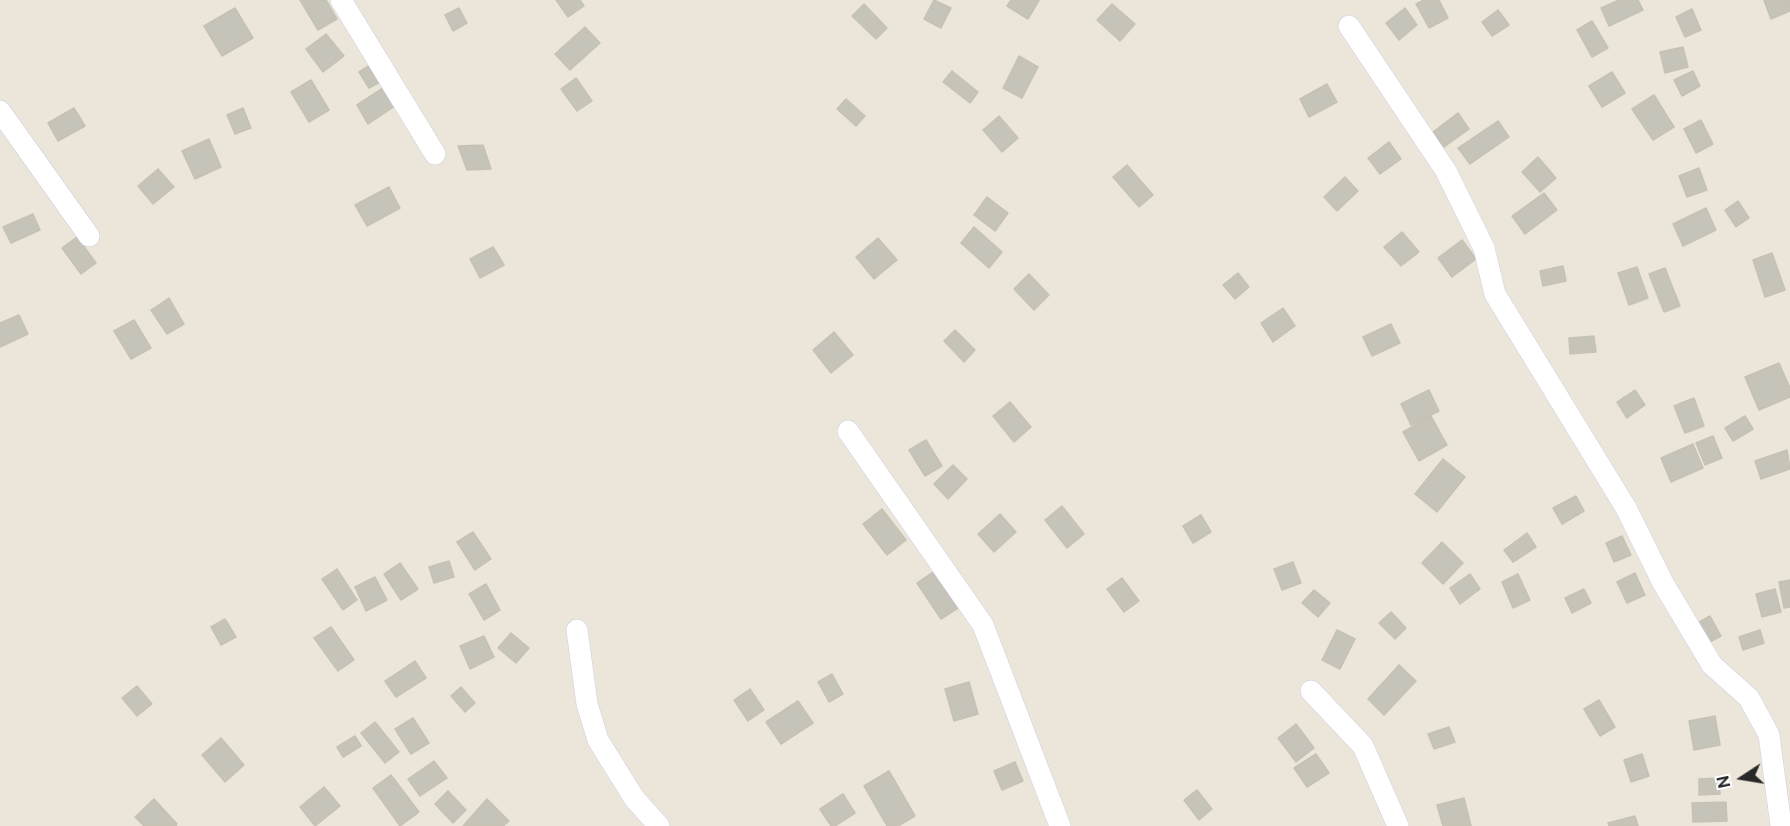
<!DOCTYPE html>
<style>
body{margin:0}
#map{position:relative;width:1790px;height:826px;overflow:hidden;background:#ebe6d9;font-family:"Public Sans",sans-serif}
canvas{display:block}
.north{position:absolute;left:1712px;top:748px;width:60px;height:60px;-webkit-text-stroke:4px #fff;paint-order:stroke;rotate:258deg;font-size:16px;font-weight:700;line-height:24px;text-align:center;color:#282828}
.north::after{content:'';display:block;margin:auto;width:21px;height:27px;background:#282828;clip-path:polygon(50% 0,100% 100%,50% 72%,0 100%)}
</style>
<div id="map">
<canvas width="1790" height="826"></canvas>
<div class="north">N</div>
</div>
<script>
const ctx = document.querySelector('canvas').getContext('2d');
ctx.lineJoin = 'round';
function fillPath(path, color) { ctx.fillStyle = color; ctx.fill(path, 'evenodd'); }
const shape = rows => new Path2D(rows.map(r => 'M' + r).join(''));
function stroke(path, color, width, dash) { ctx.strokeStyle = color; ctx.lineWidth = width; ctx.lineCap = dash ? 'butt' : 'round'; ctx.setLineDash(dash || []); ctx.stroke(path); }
const building = shape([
 [300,0,326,0,337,19,318,30,300,0],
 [556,0,580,0,584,6,568,17,556,0],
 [934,0,951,8,941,28,924,19,934,0],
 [1011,0,1039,0,1028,19,1007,6,1011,0],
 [1424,0,1439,0,1448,18,1429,28,1416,4,1424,0],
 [1619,0,1638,0,1643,10,1609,26,1601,8,1619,0],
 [1764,0,1790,0,1790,11,1771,19,1764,0],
 [864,4,887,28,876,39,852,16,864,4],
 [1112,4,1135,24,1120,41,1097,20,1112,4],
 [235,8,253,38,222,56,204,26,235,8],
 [459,8,467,23,453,31,445,15,459,8],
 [1405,8,1417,25,1399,40,1386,23,1405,8],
 [1692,9,1701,30,1685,37,1676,17,1692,9],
 [1498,10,1509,25,1492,36,1482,22,1498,10],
 [1592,21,1608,48,1592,57,1577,30,1592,21],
 [585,27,600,43,570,70,555,54,585,27],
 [326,34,344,56,323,72,306,49,326,34],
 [1683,47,1688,67,1665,73,1660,52,1683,47],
 [1019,56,1038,67,1022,98,1003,88,1019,56],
 [370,65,380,82,369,88,359,72,370,65],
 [952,71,978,92,970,103,943,82,952,71],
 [1693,71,1700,86,1682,96,1674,80,1693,71],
 [1612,72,1625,93,1602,107,1589,86,1612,72],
 [576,78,592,101,577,111,561,89,576,78],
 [311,80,329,110,309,122,291,92,311,80],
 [1327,84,1337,102,1309,117,1300,99,1327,84],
 [383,88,395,106,368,124,357,105,383,88],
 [1654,95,1674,127,1653,140,1632,109,1654,95],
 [846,99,865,116,856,126,837,109,846,99],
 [74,108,85,126,58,141,48,123,74,108],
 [243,108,251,128,235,134,227,115,243,108],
 [1458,113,1469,129,1444,147,1433,132,1458,113],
 [999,116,1018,138,1002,152,983,130,999,116],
 [1701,120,1713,144,1696,153,1684,129,1701,120],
 [1498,121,1509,137,1470,164,1458,148,1498,121],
 [209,139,221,167,195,179,182,151,209,139],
 [1389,142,1401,159,1380,174,1368,158,1389,142],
 [483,145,491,169,467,170,458,146,483,145],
 [1538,157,1556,178,1540,192,1522,172,1538,157],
 [1127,165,1153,195,1139,207,1113,177,1127,165],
 [1699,168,1707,190,1687,197,1679,176,1699,168],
 [158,169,174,187,153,204,138,186,158,169],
 [1345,177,1358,191,1337,211,1324,197,1345,177],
 [389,187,400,208,367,226,355,205,389,187],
 [1544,193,1557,210,1525,234,1512,216,1544,193],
 [987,197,1008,213,995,231,974,215,987,197],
 [1738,201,1749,218,1736,227,1725,210,1738,201],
 [1706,208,1716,230,1683,246,1673,224,1706,208],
 [33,214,40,230,11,243,3,227,33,214],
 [974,227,1002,252,989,268,961,243,974,227],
 [1402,232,1419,252,1401,266,1384,247,1402,232],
 [77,237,96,263,81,274,62,248,77,237],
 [878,238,897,260,874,279,856,257,878,238],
 [1462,240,1476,259,1452,277,1438,258,1462,240],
 [493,247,504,265,480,278,470,259,493,247],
 [1772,253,1785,290,1765,297,1753,260,1772,253],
 [1563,266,1566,281,1543,286,1540,271,1563,266],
 [1637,267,1648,298,1629,305,1618,273,1637,267],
 [1665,268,1680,306,1664,312,1649,274,1665,268],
 [1238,273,1249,287,1235,299,1223,285,1238,273],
 [1029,274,1049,295,1034,310,1014,289,1029,274],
 [169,298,184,324,167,334,151,310,169,298],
 [1283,308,1295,326,1273,342,1261,323,1283,308],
 [19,315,28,334,0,347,0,323,19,315],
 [134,320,151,348,131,359,114,331,134,320],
 [1391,324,1400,343,1372,356,1363,337,1391,324],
 [955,330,975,350,964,362,944,341,955,330],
 [834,332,853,355,831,373,813,350,834,332],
 [1594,336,1596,352,1570,354,1569,338,1594,336],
 [1779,363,1790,388,1790,397,1759,410,1745,377,1779,363],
 [1429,390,1439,411,1411,425,1401,404,1429,390],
 [1635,390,1645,405,1627,418,1617,402,1635,390],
 [1694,398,1704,426,1685,433,1674,406,1694,398],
 [1010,402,1031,427,1014,442,993,416,1010,402],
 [1431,416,1447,445,1419,461,1403,432,1431,416],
 [1745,416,1753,429,1733,441,1725,428,1745,416],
 [1713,436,1722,458,1705,465,1696,443,1713,436],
 [926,440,942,466,925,476,909,450,926,440],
 [1693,444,1703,468,1671,482,1661,458,1693,444],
 [1787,450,1790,469,1761,479,1755,461,1787,450],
 [1443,459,1465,477,1437,512,1415,494,1443,459],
 [953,465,967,479,948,499,934,484,953,465],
 [1576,496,1584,511,1562,524,1553,508,1576,496],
 [1062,506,1084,534,1067,548,1045,520,1062,506],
 [882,509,906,540,887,555,863,524,882,509],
 [1000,514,1016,532,994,552,978,534,1000,514],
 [1201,515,1211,532,1193,543,1183,526,1201,515],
 [473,532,491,559,475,570,457,542,473,532],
 [1527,533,1536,547,1513,562,1504,550,1527,533],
 [1622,536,1631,555,1614,562,1606,543,1622,536],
 [1442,542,1463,563,1443,584,1422,563,1442,542],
 [449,561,454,577,434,583,429,567,449,561],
 [1293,562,1301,583,1282,590,1274,569,1293,562],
 [400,563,418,589,401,600,384,574,400,563],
 [337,569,357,600,343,610,322,579,337,569],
 [933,572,958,608,941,619,917,583,933,572],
 [1635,573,1645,595,1627,603,1617,582,1635,573],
 [1470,574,1480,589,1460,604,1450,588,1470,574],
 [1518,574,1530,600,1513,608,1502,582,1518,574],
 [375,577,387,600,366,611,355,587,375,577],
 [1122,578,1139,601,1124,612,1107,589,1122,578],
 [1790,580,1790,607,1784,608,1779,582,1790,580],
 [486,584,500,610,484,620,469,594,486,584],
 [1584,589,1591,603,1572,613,1565,598,1584,589],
 [1775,589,1781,612,1762,617,1756,594,1775,589],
 [1314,590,1330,603,1318,617,1302,603,1314,590],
 [1391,612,1406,628,1395,639,1379,623,1391,612],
 [1710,616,1721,636,1704,645,1694,625,1710,616],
 [225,619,236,637,221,645,211,627,225,619],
 [331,627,354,660,338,671,314,638,331,627],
 [1337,630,1355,639,1340,669,1322,660,1337,630],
 [1760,630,1764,643,1743,650,1739,637,1760,630],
 [511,633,529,648,516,663,498,648,511,633],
 [484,636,494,657,470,669,460,646,484,636],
 [415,661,426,678,396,697,385,681,415,661],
 [1399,665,1416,681,1384,715,1368,699,1399,665],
 [832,674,843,694,829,702,818,682,832,674],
 [969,682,978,714,954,721,945,689,969,682],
 [137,686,152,704,137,716,122,698,137,686],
 [461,687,475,703,465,712,451,696,461,687],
 [750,689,764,710,748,721,734,700,750,689],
 [1599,700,1615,727,1600,736,1584,709,1599,700],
 [798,701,813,723,781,744,766,722,798,701],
 [1715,716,1720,745,1694,750,1689,721,1715,716],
 [413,718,429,743,411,754,395,729,413,718],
 [375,722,399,752,385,763,361,733,375,722],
 [1296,724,1314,748,1296,762,1278,738,1296,724],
 [1449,727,1455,742,1434,749,1428,734,1449,727],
 [355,736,361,746,343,757,337,747,355,736],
 [221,738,244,765,225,782,202,755,221,738],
 [1316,754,1329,773,1307,787,1294,768,1316,754],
 [1642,754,1649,776,1631,782,1624,760,1642,754],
 [434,761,447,778,420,796,408,779,434,761],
 [1015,762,1023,781,1002,790,994,771,1015,762],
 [889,771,915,816,898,826,887,826,864,786,889,771],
 [391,775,419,812,400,826,373,788,391,775],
 [1719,778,1720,794,1699,795,1699,779,1719,778],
 [324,787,340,806,315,826,300,807,324,787],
 [1197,790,1212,809,1199,820,1184,800,1197,790],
 [448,791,466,810,453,823,435,804,448,791],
 [843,794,855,813,835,826,831,826,820,809,843,794],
 [1464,798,1471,826,1443,826,1437,805,1464,798],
 [154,799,177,824,176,826,144,826,135,817,154,799],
 [487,799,509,821,503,826,463,826,487,799],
 [1726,802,1727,821,1693,822,1692,803,1726,802],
 [1635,816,1638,826,1609,826,1608,823,1635,816]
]);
const minor = shape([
 [341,0,435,154],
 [1349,26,1446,171,1484,248,1495,294,1626,508,1663,583,1712,665,1749,698,1769,735,1781,826],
 [0,111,89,236],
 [848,431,983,625,1060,826],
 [577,630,587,704,598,740,634,798,659,826],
 [1311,691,1363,746,1398,826]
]);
fillPath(building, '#c6c3b8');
stroke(building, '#c6c2b3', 1.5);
stroke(minor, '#cecee1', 22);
stroke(minor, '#fff', 21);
</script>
